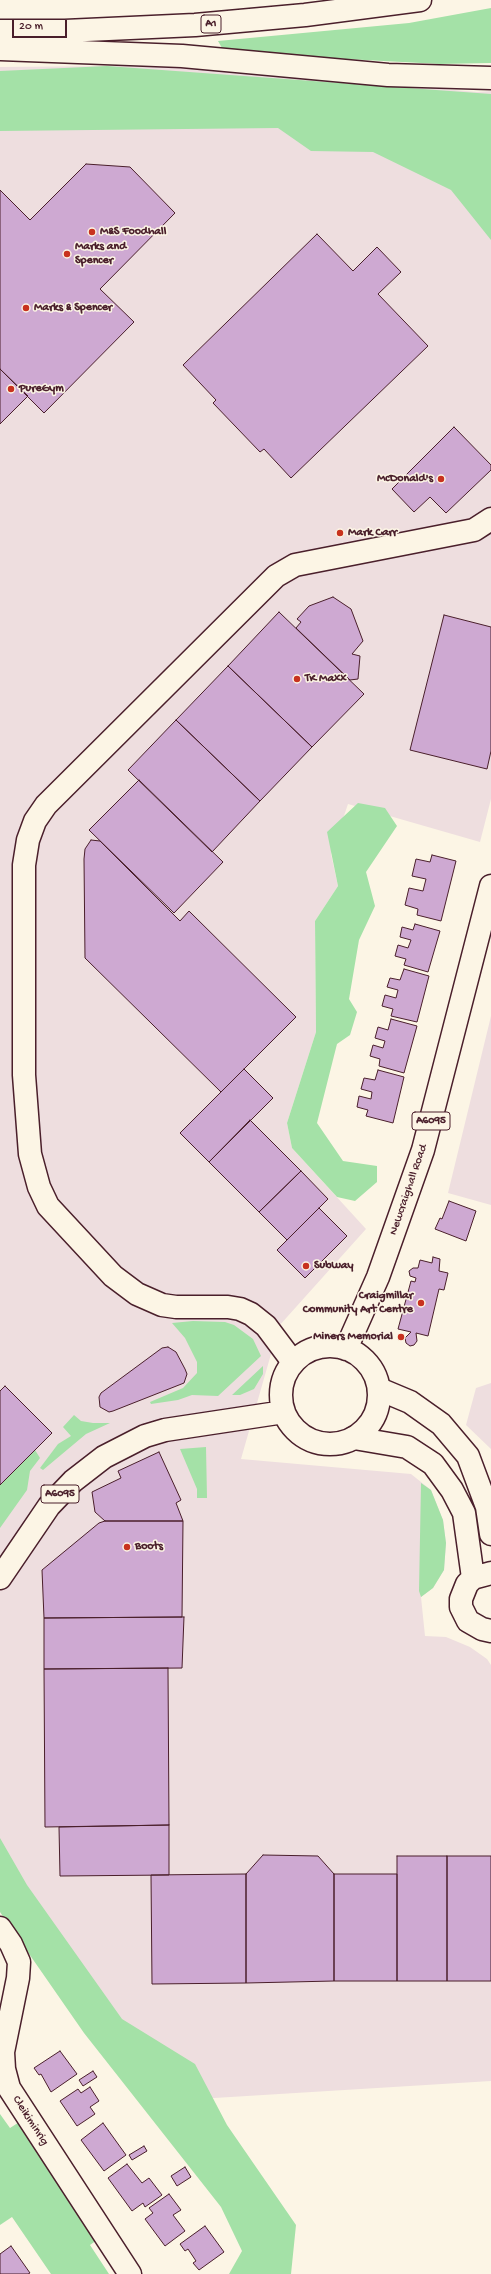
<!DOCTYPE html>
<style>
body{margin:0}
#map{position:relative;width:491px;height:2274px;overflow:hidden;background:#fcf5e5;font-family:"Gochi Hand",sans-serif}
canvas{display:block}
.scale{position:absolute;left:12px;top:20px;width:55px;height:18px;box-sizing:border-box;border:2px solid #4a1f2b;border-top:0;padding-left:5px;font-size:12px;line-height:14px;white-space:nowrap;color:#4a1f2b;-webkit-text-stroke:3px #fcf5e5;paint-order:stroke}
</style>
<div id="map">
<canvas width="491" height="2274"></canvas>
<div class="scale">20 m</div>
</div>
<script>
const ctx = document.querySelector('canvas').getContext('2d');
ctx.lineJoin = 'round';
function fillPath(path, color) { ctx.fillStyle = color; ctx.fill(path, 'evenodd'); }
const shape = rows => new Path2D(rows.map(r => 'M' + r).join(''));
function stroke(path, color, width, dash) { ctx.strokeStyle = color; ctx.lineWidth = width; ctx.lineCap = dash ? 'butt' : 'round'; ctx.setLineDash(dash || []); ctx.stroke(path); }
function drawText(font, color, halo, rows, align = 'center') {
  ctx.font = font + ' "Gochi Hand",sans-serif'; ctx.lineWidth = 3; ctx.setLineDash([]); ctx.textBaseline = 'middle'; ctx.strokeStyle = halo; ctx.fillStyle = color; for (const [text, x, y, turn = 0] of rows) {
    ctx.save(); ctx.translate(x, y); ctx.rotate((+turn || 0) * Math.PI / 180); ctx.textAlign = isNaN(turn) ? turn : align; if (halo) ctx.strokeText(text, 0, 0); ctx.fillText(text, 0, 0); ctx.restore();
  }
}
const built = shape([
 [115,66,194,67,477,92,491,91,491,799,480,842,348,804,331,854,338,886,315,921,316,1032,287,1123,292,1148,366,1229,279,1326,241,1459,411,1474,431,1490,443,1520,446,1543,444,1570,433,1588,421,1597,425,1636,446,1637,470,1647,487,1659,491,1665,491,2081,198,2099,137,2045,0,1848,0,67],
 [491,1016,491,1205,448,1193],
 [491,1383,491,1449,466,1425,476,1388]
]);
const green = shape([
 [491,8,491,63,440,64,327,58,222,48,218,41,409,23],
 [107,66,491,94,491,240,451,190,373,152,311,151,278,128,0,131,0,71],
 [358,803,385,808,397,826,366,872,375,906,359,940,349,999,357,1012,350,1035,337,1044,317,1123,343,1161,377,1166,377,1182,355,1201,337,1197,292,1148,287,1123,316,1032,315,921,338,886,327,832],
 [193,1321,225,1322,234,1325,253,1339,261,1356,218,1396,192,1395,178,1400,151,1404,150,1402,183,1388,197,1373,197,1362,185,1338,172,1323],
 [263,1366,263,1374,254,1389,240,1395,232,1395],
 [74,1415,81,1421,93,1423,110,1423,86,1434,43,1470,40,1468,58,1444,71,1436,63,1427],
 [206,1447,207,1498,197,1498,197,1489,180,1449],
 [35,1450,40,1458,30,1471,27,1490,0,1528,0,1485],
 [421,1483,431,1490,443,1520,446,1543,444,1570,433,1588,421,1597,419,1591],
 [0,1838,27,1885,122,2019,195,2064,227,2125,296,2225,291,2274,229,2274,242,2251,221,2207,84,2033,0,1912],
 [0,2114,10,2128,24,2119,101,2237,90,2245,109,2274,51,2274,12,2217,0,2225]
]);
const building = shape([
 [86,164,130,167,175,213,100,289,134,322,44,413,0,369,0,190,30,220,86,164],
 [317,234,353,271,377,247,401,272,378,294,428,346,291,478,264,449,260,452,213,403,216,400,183,365,317,234],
 [0,369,28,396,0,424,0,369],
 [454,427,491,465,491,470,446,513,430,497,414,512,392,489,454,427],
 [333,597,351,609,363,641,352,654,360,656,358,679,350,680,296,628,301,622,297,619,309,606,333,597],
 [279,612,364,694,312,747,228,666,279,612],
 [444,615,491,627,491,751,487,769,410,750,444,615],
 [228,666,312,747,260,801,176,720,228,666],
 [176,720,260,801,212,852,128,770,176,720],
 [139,780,223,862,174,913,89,830,139,780],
 [91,840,100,841,180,921,189,911,296,1017,221,1092,85,958,84,859,85,849,91,840],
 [432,855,456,861,441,921,417,915,418,909,405,905,409,888,423,891,426,879,412,876,416,859,430,862,432,855],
 [415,924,440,931,428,972,404,965,406,959,395,956,398,945,408,948,411,940,400,937,402,927,413,930,415,924],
 [404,969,429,976,417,1022,391,1016,393,1009,382,1006,385,995,396,998,398,990,387,987,390,978,400,980,404,969],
 [391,1019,417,1026,404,1073,379,1066,380,1059,370,1056,373,1045,383,1048,385,1041,375,1038,378,1027,388,1030,391,1019],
 [244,1069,273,1098,209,1162,180,1133,244,1069],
 [378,1070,404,1077,393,1123,366,1116,368,1110,357,1107,359,1096,371,1099,372,1092,361,1089,364,1078,375,1080,378,1070],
 [250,1120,301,1171,259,1212,209,1162,250,1120],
 [301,1171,328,1199,287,1240,259,1212,301,1171],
 [449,1201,476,1211,466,1241,435,1229,440,1218,442,1219,449,1201],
 [319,1208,347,1236,305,1278,277,1250,319,1208],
 [433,1257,440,1259,439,1271,448,1273,444,1290,439,1289,428,1336,416,1333,417,1341,414,1345,410,1346,406,1343,405,1338,411,1332,398,1329,411,1281,415,1282,416,1278,410,1276,409,1271,413,1268,418,1268,420,1260,432,1263,433,1257],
 [168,1347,176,1352,185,1369,187,1374,184,1383,113,1411,109,1412,100,1407,99,1397,101,1393,162,1348,168,1347],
 [5,1386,52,1433,0,1485,0,1391,5,1386],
 [159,1452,181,1500,176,1503,183,1521,105,1521,95,1512,92,1492,121,1478,118,1471,159,1452],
 [105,1521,183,1521,182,1617,44,1618,42,1570,99,1523,105,1521],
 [184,1617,182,1668,44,1669,44,1618,184,1617],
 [168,1668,169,1825,45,1827,44,1669,168,1668],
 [169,1825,169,1875,60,1876,59,1827,169,1825],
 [263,1855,318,1856,334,1874,334,1981,246,1983,246,1874,263,1855],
 [397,1856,447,1856,447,1981,397,1981,397,1856],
 [447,1856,491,1856,491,1981,447,1981,447,1856],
 [246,1874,246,1983,152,1984,151,1875,246,1874],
 [334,1874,397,1874,397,1981,334,1981,334,1874],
 [60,2051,77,2074,51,2092,41,2074,39,2075,34,2068,60,2051],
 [93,2071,97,2077,83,2086,79,2080,93,2071],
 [90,2087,99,2101,90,2107,95,2114,77,2126,60,2101,78,2089,81,2093,90,2087],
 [103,2123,126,2155,104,2171,81,2140,103,2123],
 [144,2146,147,2151,132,2160,129,2155,144,2146],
 [127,2164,142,2183,149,2178,162,2195,145,2207,143,2203,132,2211,108,2178,127,2164],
 [185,2167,191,2177,177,2186,171,2176,185,2167],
 [169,2194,181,2210,173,2215,185,2231,165,2246,145,2219,153,2213,149,2208,169,2194],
 [205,2226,224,2252,199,2270,193,2263,196,2261,188,2249,185,2251,180,2244,205,2226],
 [11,2246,30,2273,28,2274,0,2274,0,2254,11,2246]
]);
const minor = shape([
 [293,1362,266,1326,251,1314,240,1309,228,1307,176,1307,162,1305,137,1294,113,1276,48,1206,39,1187,30,1154,24,1075,24,865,28,840,35,821,46,805,276,576,295,565,474,530,491,519],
 [379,1389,410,1402,441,1424,468,1456,487,1507,491,1534],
 [354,1438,407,1447,433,1464,452,1490,464,1513,473,1578],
 [491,1573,473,1578,467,1584,461,1599,461,1607,468,1621,482,1629,491,1631],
 [0,1928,11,1944,19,1962,18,1978,3,2052,4,2069,9,2088,130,2274]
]);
const major = shape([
 [0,31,65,31,195,25,305,15,420,0],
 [0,49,182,56,388,75,491,78],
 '281 1395a49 49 0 1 1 98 0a49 49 0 1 1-98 0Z',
 [346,1349,378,1277,423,1150,491,886],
 [0,1578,49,1506,73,1481,104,1457,145,1436,165,1430,284,1412]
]);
const markers = [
 [92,232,4,"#c8321e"],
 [67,254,4,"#c8321e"],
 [26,308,4,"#c8321e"],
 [11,389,4,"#c8321e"],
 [441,479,4,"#c8321e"],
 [340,533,4,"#c8321e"],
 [297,679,4,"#c8321e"],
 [306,1266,4,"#c8321e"],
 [421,1303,4,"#c8321e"],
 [401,1337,4,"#c8321e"],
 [127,1547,4,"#c8321e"]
];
const shields = [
 [211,24,20],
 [431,1121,38],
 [60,1494,38]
];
const shieldNames = [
 ["A1",211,24],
 ["A6095",431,1121],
 ["A6095",60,1494]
];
const poiNames = [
 ["M&S Foodhall",100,232],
 ["Marks and",75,247],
 ["Spencer",75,261],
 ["Marks & Spencer",34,308],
 ["PureGym",19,389],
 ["McDonald's",433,479,"right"],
 ["Mark Carr",348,533],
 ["TK Maxx",305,679],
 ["Subway",314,1266],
 ["Craigmillar",413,1296,"right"],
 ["Community Art Centre",413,1310,"right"],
 ["Miners Memorial",393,1337,"right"],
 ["Boots",135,1547]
];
const streetNames = [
 ["Newcraighall Road",409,1190,-71],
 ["Cleikiminrig",30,2121,57]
];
fillPath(built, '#eededf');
fillPath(green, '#a4e1a7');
fillPath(building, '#cea9d2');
stroke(building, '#4a1f2b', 1);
stroke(minor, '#4a1f2b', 25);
stroke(major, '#4a1f2b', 25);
stroke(minor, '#fcf5e5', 22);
stroke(major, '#fcf5e5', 22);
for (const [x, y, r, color] of markers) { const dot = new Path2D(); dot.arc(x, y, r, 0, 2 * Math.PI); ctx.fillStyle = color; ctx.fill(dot); stroke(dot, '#fcf5e5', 1.5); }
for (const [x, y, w] of shields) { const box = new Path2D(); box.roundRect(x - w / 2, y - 9, w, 18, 3); ctx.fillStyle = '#fcf5e5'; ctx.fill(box); stroke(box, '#4a1f2b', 1); }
drawText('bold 11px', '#4a1f2b', null, shieldNames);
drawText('bold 12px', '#4a1f2b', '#fcf5e5', poiNames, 'left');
drawText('12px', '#4a1f2b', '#fcf5e5', streetNames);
</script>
